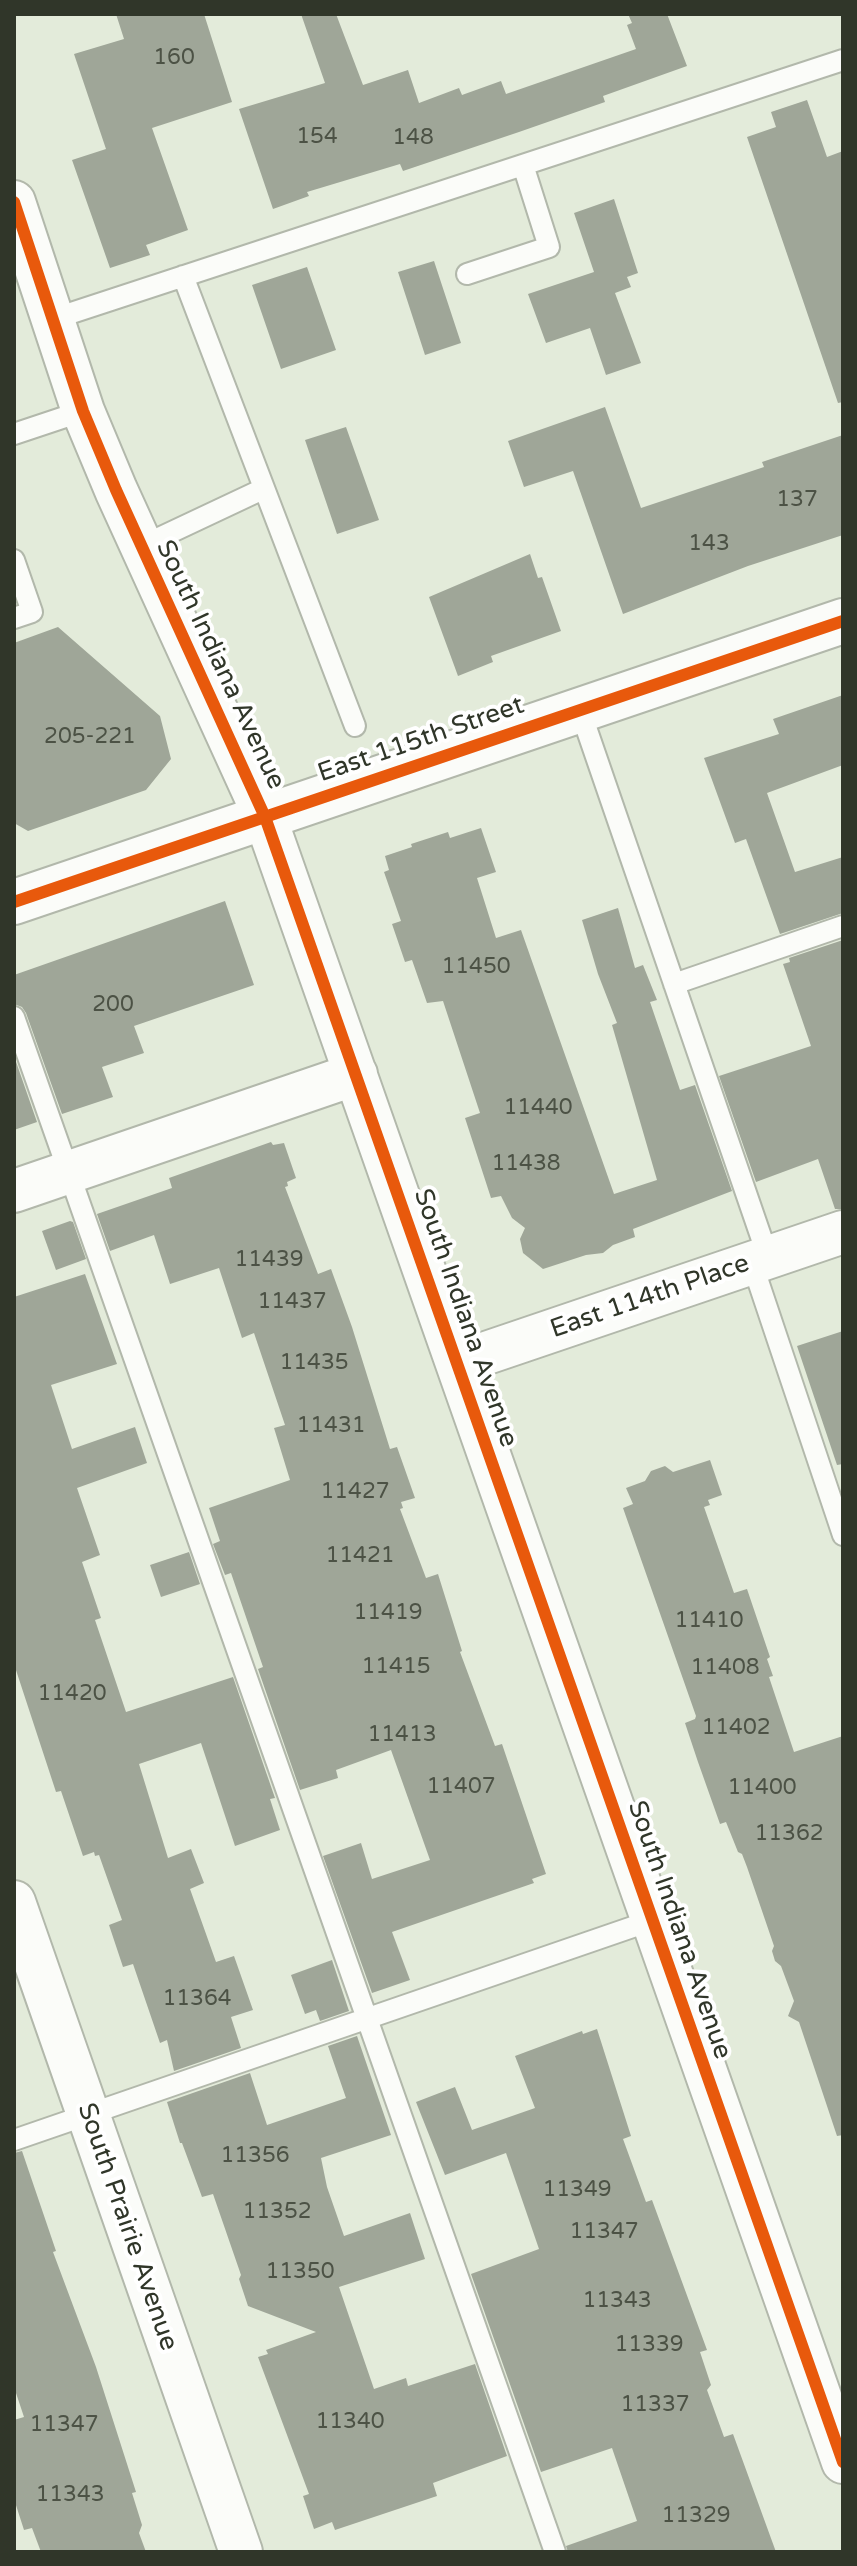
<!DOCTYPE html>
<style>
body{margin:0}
#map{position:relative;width:857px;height:2566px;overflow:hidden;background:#e3ebda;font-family:"Varela Round",sans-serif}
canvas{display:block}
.frame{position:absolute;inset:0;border:16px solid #303629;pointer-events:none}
</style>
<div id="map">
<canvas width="857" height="2566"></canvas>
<div class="frame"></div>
</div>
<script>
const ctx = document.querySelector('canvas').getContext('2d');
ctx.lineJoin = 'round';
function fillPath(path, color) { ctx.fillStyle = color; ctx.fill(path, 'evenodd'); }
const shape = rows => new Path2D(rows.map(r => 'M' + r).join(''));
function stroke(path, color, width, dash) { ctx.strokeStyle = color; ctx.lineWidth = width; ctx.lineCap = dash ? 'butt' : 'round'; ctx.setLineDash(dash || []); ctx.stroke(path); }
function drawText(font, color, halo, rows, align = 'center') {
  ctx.font = font + ' "Varela Round",sans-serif'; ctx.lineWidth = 8; ctx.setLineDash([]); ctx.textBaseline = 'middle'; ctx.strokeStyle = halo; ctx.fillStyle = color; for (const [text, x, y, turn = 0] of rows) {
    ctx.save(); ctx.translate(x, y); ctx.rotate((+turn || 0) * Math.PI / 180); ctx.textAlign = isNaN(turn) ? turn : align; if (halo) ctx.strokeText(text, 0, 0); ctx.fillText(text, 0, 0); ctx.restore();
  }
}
const building = shape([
 [116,14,204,14,232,102,152,128,188,230,146,245,150,255,110,268,72,160,106,149,74,54,124,39],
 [301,14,336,14,363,85,408,70,419,103,459,88,462,95,501,81,506,94,636,49,627,25,632,23,628,14,667,14,687,66,603,96,605,102,519,132,403,171,400,164,307,192,309,196,273,209,239,109,325,83],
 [807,100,827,157,843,151,843,402,838,403,747,137,776,127,771,112],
 [614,199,638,273,627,277,631,287,615,293,641,363,606,375,590,328,546,343,528,294,594,272,574,213],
 [434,261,461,343,425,355,398,272],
 [307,267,336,350,281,369,252,285],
 [605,407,641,508,764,467,762,462,843,435,843,535,748,566,623,614,573,471,524,487,508,441],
 [346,427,379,520,337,534,305,440],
 [530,554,538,578,542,577,561,631,491,656,493,662,458,676,429,597],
 [58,627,160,716,171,759,146,790,28,831,14,823,14,643],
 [843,695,843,765,767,793,795,872,843,857,843,913,780,934,746,839,735,843,704,758,779,734,773,719],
 [481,828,496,872,477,878,496,938,521,930,614,1194,657,1180,612,1025,617,1023,598,974,582,920,618,908,635,968,643,965,657,1000,650,1002,680,1090,695,1085,732,1191,633,1229,635,1237,613,1245,603,1253,586,1255,543,1269,523,1253,520,1239,525,1228,512,1218,501,1196,491,1198,465,1118,480,1113,443,1001,427,1003,412,960,405,962,392,924,401,921,384,872,389,870,385,856,412,847,411,844,448,832,450,838],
 [225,901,254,985,134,1026,144,1053,102,1067,113,1097,62,1114,26,1013,22,1007,14,1004,14,975],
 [843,940,843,1209,835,1209,818,1159,756,1182,719,1076,811,1046,783,964,790,962,789,958],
 [14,1056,37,1122,14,1130],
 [271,1142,273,1145,284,1143,296,1178,287,1182,288,1186,285,1187,318,1274,331,1269,352,1327,390,1449,397,1447,415,1498,401,1502,403,1508,400,1509,426,1578,438,1574,462,1651,460,1652,495,1746,502,1744,546,1874,532,1879,534,1883,392,1932,410,1980,372,1993,323,1856,361,1843,372,1879,430,1860,391,1750,336,1770,338,1778,300,1790,258,1669,263,1667,231,1573,225,1575,213,1544,220,1541,209,1508,290,1480,274,1428,285,1425,254,1333,242,1338,219,1268,170,1284,154,1235,110,1251,97,1214,172,1188,169,1178],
 [70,1221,73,1222,86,1259,56,1270,42,1231],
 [85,1274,117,1364,51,1385,72,1449,135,1427,147,1463,77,1488,100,1555,82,1562,101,1618,95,1620,126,1712,233,1677,275,1798,270,1799,280,1830,235,1846,201,1743,139,1764,168,1858,191,1849,204,1883,190,1889,216,1962,234,1956,253,2010,231,2017,241,2048,174,2071,167,2040,160,2043,133,1964,123,1967,109,1925,122,1920,99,1855,95,1856,94,1852,83,1856,61,1791,56,1792,14,1664,14,1297],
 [843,1331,843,1464,837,1465,797,1346],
 [710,1460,722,1495,708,1500,710,1505,704,1507,734,1593,747,1589,770,1657,767,1659,773,1676,769,1677,794,1752,843,1736,843,2135,837,2136,799,2022,788,2016,794,2001,781,1966,775,1961,772,1951,774,1946,747,1867,742,1854,738,1852,726,1822,720,1824,698,1762,685,1723,695,1719,696,1716,623,1508,633,1504,626,1488,645,1481,651,1471,665,1466,673,1472],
 [189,1552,200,1584,161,1597,150,1565],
 [332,1960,349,2011,320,2021,316,2010,305,2014,291,1975],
 [597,2029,631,2136,623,2139,646,2202,652,2200,707,2350,700,2352,711,2385,707,2390,724,2437,733,2434,776,2552,568,2552,566,2546,637,2521,612,2448,541,2472,471,2274,539,2249,506,2153,445,2175,416,2102,455,2087,472,2130,535,2108,515,2056,582,2031,583,2034],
 [357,2036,391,2135,321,2158,327,2187,344,2236,410,2213,425,2259,339,2287,374,2389,406,2378,408,2386,475,2364,507,2456,433,2483,437,2496,335,2530,332,2522,314,2529,303,2496,309,2494,258,2357,268,2354,266,2350,316,2332,248,2306,239,2279,241,2275,213,2194,202,2197,182,2143,180,2143,167,2102,250,2073,267,2125,346,2098,328,2046],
 [22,2151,56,2251,53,2252,96,2367,136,2492,132,2493,142,2525,139,2533,146,2552,41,2552,32,2528,24,2530,14,2499,14,2420,24,2417,14,2387,14,2153]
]);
const service = shape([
 [467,274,549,247,523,165],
 [183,276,355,726],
 [53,319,843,60],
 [14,434,83,411],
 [142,546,263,489],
 [14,560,32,612,14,618],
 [580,710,768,1257],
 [674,984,843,926],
 [14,1017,555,2552],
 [752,1263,843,1535],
 [14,2140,653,1920]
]);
const minor = shape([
 [14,202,83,411,116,490,265,817,843,2462],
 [14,1191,356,1074],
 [457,1363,843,1232],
 [14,1902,241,2552]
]);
const tertiary = shape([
 [14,902,843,621]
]);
const cycleway = shape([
 [14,202,83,411,116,490,265,817,843,2462],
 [14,902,843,621]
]);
const numberNames = [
 ["160",174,58],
 ["154",317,137],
 ["148",413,138],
 ["137",797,500],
 ["143",709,544],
 ["205-221",90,737],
 ["11450",476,967],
 ["200",113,1005],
 ["11440",538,1108],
 ["11438",526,1164],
 ["11439",269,1260],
 ["11437",292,1302],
 ["11435",314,1363],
 ["11431",331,1426],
 ["11427",355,1492],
 ["11421",360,1556],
 ["11419",388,1613],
 ["11410",709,1621],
 ["11415",396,1667],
 ["11408",725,1668],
 ["11420",72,1694],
 ["11402",736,1728],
 ["11413",402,1735],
 ["11407",461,1787],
 ["11400",762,1788],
 ["11362",789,1834],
 ["11364",197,1999],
 ["11356",255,2156],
 ["11349",577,2190],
 ["11352",277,2212],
 ["11347",604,2232],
 ["11350",300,2272],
 ["11343",617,2301],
 ["11339",649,2345],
 ["11337",655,2405],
 ["11340",350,2422],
 ["11347",64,2425],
 ["11343",70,2495],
 ["11329",696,2516]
];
const streetNames = [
 ["South Indiana Avenue",220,665,65],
 ["East 115th Street",421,740,-19],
 ["East 114th Place",650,1297,-19],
 ["South Indiana Avenue",465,1318,71],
 ["South Indiana Avenue",679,1930,71],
 ["South Prairie Avenue",127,2227,71]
];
fillPath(building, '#9fa698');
stroke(service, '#b2b8ab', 24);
stroke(minor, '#b2b8ab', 46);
stroke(tertiary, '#b2b8ab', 48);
stroke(service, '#fbfcf9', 20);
stroke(minor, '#fbfcf9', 42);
stroke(tertiary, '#fbfcf9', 44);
stroke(cycleway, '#e8590c', 12);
drawText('22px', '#4c5245', null, numberNames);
drawText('26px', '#303629', '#fff', streetNames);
</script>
